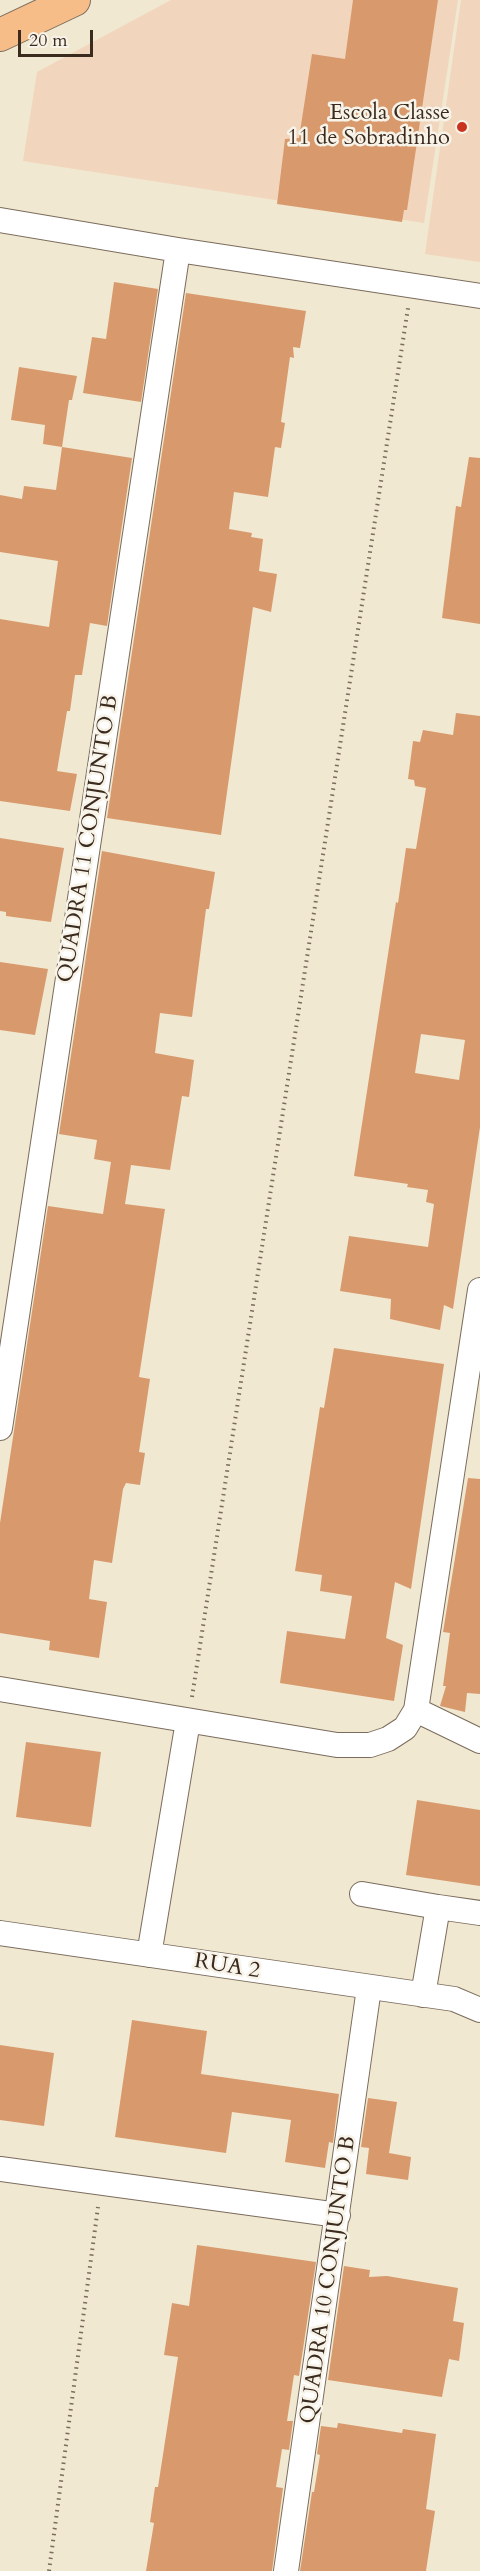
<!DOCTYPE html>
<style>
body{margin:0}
#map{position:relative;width:480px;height:2571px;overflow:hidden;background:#f1e8d1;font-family:Cardo,serif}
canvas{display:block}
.scale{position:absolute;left:18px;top:30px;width:75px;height:27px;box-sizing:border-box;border:3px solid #3b2a1e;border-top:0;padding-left:8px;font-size:18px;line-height:21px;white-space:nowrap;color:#3b2a1e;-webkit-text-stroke:4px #f7f3e8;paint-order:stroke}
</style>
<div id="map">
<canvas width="480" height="2571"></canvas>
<div class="scale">20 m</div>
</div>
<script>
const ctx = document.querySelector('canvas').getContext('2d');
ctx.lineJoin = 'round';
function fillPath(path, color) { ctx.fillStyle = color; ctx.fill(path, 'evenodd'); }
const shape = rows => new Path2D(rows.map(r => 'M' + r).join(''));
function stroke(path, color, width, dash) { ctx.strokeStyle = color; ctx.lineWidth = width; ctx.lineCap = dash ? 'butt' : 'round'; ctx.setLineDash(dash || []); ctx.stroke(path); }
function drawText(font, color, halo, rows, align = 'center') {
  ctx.font = font + ' Cardo,serif'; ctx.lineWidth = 5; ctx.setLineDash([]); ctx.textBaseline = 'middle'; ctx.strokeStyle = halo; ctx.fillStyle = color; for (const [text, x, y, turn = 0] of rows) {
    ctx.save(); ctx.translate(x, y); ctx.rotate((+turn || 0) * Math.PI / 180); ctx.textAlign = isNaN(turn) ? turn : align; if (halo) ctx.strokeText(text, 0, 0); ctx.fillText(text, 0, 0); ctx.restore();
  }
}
const built = shape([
 [171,0,458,0,424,223,23,161,37,72],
 [461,0,480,0,480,262,425,254]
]);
const building = shape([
 [353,0,438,0,407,210,404,210,402,222,277,204,285,139,299,138,312,54,345,59],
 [114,282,158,289,141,402,83,393,92,337,106,339],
 [186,293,306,311,300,348,293,347,294,358,290,357,281,422,285,423,281,448,275,447,268,497,234,492,229,529,252,533,251,537,263,539,259,571,277,574,271,612,253,607,221,835,107,818],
 [19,367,77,376,72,400,69,400,62,447,43,444,45,425,11,420],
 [62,447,132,458,107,626,90,623,82,675,75,675,70,711,67,711,57,771,77,774,70,811,0,801,0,619,49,627,58,561,0,552,0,495,22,499,24,486,56,490],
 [469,457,480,458,480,624,442,618,456,506,461,507],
 [456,713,480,716,480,1127,453,1309,444,1305,440,1330,390,1319,391,1299,340,1291,349,1236,428,1247,434,1204,426,1202,428,1190,407,1187,408,1184,354,1176,396,902,398,903,406,848,416,849,426,788,415,786,414,780,408,779,413,741,420,742,423,730,453,735],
 [421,1034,465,1040,459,1080,415,1073],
 [0,838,64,848,51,922,6,916,6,912,0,911],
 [102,851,215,872,209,909,206,909,192,1017,160,1013,155,1053,194,1060,189,1097,182,1096,170,1170,131,1165,125,1204,165,1209,139,1377,150,1379,139,1452,145,1453,140,1485,126,1483,123,1489,112,1563,94,1560,89,1599,107,1602,99,1658,49,1650,50,1641,0,1633,0,1523,48,1206,103,1214,111,1162,94,1159,97,1140,59,1134],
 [0,962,48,969,35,1035,0,1030],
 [334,1348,444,1364,411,1589,395,1582,386,1638,403,1645,394,1701,280,1683,287,1631,345,1639,352,1596,320,1591,322,1575,295,1571,320,1407,324,1408],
 [468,1478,480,1479,480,1694,467,1693,465,1712,440,1706,446,1686,443,1686,450,1633,443,1632],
 [26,1742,101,1752,91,1827,16,1817],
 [417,1800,480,1810,480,1886,406,1875],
 [132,2020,207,2031,201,2074,339,2094,333,2143,329,2142,325,2168,285,2162,291,2120,232,2112,226,2153,115,2137],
 [0,2045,54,2053,44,2126,0,2120],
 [368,2098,397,2102,389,2153,411,2157,408,2180,366,2174,369,2148,361,2147],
 [197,2245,316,2262,299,2376,294,2375,287,2421,293,2421,289,2450,282,2449,276,2487,283,2488,272,2571,146,2571,154,2523,150,2522,155,2487,158,2487,178,2357,164,2355,172,2303,189,2306],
 [344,2266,370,2270,369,2277,387,2276,458,2288,453,2321,464,2323,459,2361,449,2359,442,2397,328,2380],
 [338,2423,402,2433,403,2429,436,2434,426,2509,435,2511,426,2571,300,2571,312,2492,314,2492,320,2455,317,2454,321,2426,337,2428]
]);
const path = shape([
 [192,1697,408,308],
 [49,2571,98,2207]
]);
const minor = shape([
 [0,220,178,250,480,296],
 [0,1428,178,250],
 [0,1689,337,1745,370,1745,388,1739,405,1728,416,1710,480,1290],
 [416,1710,480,1741],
 [362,1894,438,1907,423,1995],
 [438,1907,480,1913],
 [0,1933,454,1999,480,2010],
 [149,1955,188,1721],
 [0,2169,338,2215],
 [286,2571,369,1988]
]);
const major = shape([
 [0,35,74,0]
]);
const markers = [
 [462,127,6,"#c8321e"]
];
const poiNames = [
 ["Escola Classe",450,114],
 ["11 de Sobradinho",450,139]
];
const streetNames = [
 ["QUADRA 11 CONJUNTO B",89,839,-81],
 ["RUA 2",227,1967,9],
 ["QUADRA 10 CONJUNTO B",329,2280,-82]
];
fillPath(built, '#f1d5bd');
fillPath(building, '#d89a6d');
stroke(minor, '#7b6c5d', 26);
stroke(major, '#7b6c5d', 34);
stroke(path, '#7b6c5d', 4, [1.5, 4.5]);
stroke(minor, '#fff', 24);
stroke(major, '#f7bd88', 32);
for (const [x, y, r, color] of markers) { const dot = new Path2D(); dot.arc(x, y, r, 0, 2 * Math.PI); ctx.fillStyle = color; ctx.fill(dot); stroke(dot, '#f7f3e8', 2); }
drawText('22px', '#3b2a1e', '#f7f3e8', poiNames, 'right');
drawText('22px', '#3b2a1e', '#f7f3e8', streetNames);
</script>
